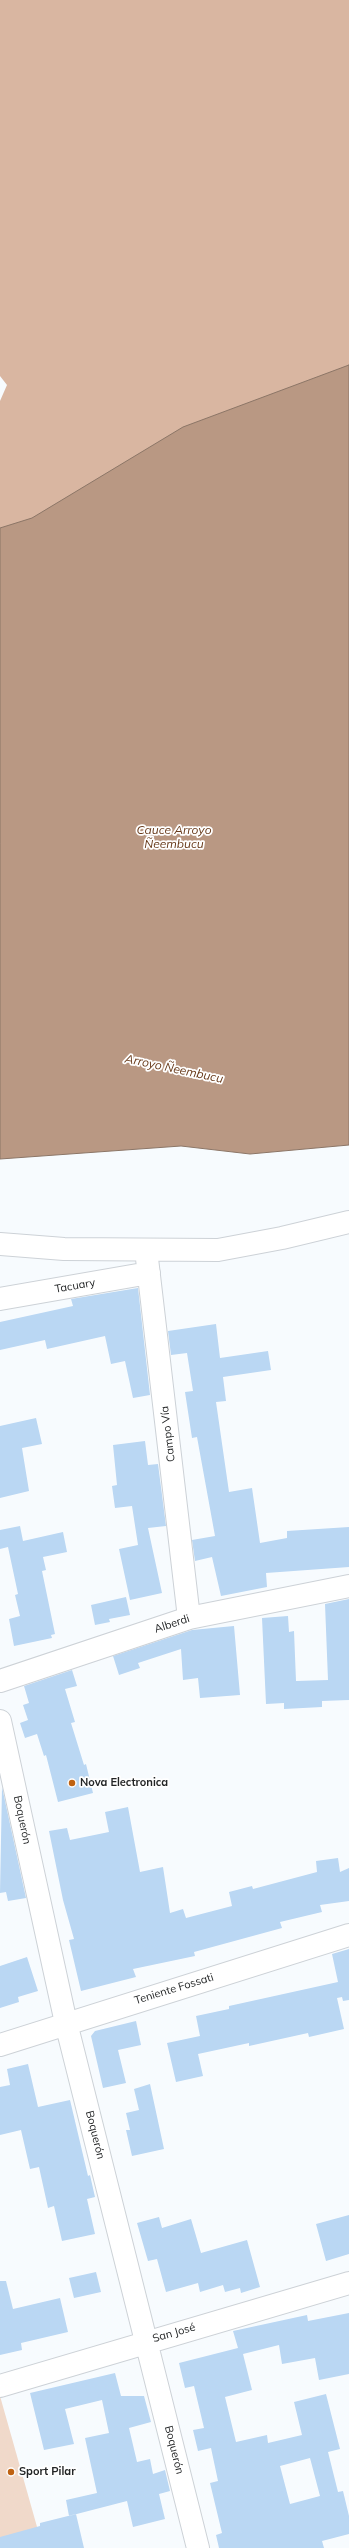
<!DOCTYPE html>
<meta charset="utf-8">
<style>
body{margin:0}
canvas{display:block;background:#f7fbfe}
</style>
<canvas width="349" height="2548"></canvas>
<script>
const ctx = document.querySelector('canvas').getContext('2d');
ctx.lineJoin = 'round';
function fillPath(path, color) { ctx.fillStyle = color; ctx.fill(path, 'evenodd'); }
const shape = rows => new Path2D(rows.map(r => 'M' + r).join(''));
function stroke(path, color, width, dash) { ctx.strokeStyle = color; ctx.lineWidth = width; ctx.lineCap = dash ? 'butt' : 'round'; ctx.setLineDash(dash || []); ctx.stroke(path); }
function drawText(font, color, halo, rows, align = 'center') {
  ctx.font = font + ' Mulish,sans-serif'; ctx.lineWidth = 3.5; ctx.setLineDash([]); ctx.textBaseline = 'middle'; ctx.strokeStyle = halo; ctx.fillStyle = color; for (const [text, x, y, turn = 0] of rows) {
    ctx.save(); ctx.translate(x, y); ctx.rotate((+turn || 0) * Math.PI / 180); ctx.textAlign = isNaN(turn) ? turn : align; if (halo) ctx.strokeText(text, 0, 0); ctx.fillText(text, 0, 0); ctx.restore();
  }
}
const green = shape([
 [0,2396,43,2548,0,2548]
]);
const forest = shape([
 [0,0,349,0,349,399,0,566,0,401,7,385,0,376]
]);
const water = shape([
 [349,365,349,1145,250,1154,181,1146,0,1159,0,528,32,518,183,427,349,365]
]);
const building = shape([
 [138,1288,150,1395,133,1398,125,1361,111,1364,105,1336,47,1349,45,1340,0,1350,0,1322,73,1306,71,1299],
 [216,1324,220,1358,268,1351,271,1370,223,1377,226,1401,216,1402,229,1492,252,1488,260,1543,287,1538,287,1531,349,1527,349,1567,266,1573,267,1587,221,1596,212,1557,195,1561,192,1540,215,1536,197,1437,192,1438,185,1392,193,1391,187,1353,171,1355,168,1331],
 [36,1418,42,1444,22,1448,29,1491,0,1498,0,1426],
 [145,1441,148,1465,158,1464,166,1526,148,1528,162,1593,130,1600,119,1549,138,1545,132,1506,115,1508,112,1486,117,1485,113,1445],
 [20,1526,23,1541,63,1532,67,1552,43,1557,46,1570,42,1571,55,1634,51,1635,52,1638,14,1646,9,1619,20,1616,15,1595,18,1594,8,1547,0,1549,0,1530],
 [126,1597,130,1615,109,1619,110,1622,95,1625,91,1605],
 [349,1599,349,1700,322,1701,322,1707,284,1709,284,1703,266,1704,262,1618,288,1616,289,1632,294,1631,296,1681,328,1680,325,1604],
 [234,1626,240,1695,200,1698,198,1678,183,1680,181,1649,138,1663,140,1668,119,1675,113,1656,192,1630],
 [72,1670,77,1686,65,1689,75,1722,71,1723,84,1765,86,1764,93,1793,58,1802,46,1755,44,1756,37,1734,25,1738,20,1723,28,1720,23,1705,29,1703,24,1686],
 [2,1787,26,1898,8,1901,6,1892,0,1893],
 [128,1807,140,1872,163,1867,170,1913,183,1909,186,1918,232,1906,229,1892,252,1886,253,1889,317,1872,316,1861,338,1858,340,1872,349,1868,349,1901,320,1905,322,1912,280,1922,282,1928,194,1952,195,1956,133,1969,136,1977,81,1991,69,1940,74,1939,63,1900,49,1831,67,1828,70,1840,109,1832,105,1812],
 [349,1949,349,2000,343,2001,342,1997,337,1998,344,2029,309,2037,308,2033,249,2046,249,2043,198,2054,203,2076,176,2082,167,2043,200,2036,196,2016,229,2009,229,2006,338,1982,332,1954],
 [27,1957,38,1991,18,1997,19,2002,0,2008,0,1966],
 [136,2021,141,2045,118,2050,126,2083,103,2088,91,2036,95,2031],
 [28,2064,38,2107,70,2100,88,2176,90,2175,95,2197,87,2199,95,2234,62,2241,54,2206,48,2208,39,2167,30,2169,21,2130,0,2135,0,2087,10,2085,7,2069],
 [150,2084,164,2149,132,2156,126,2130,130,2130,126,2113,139,2110,134,2089],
 [349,2215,349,2254,326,2261,316,2224],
 [159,2217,162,2228,191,2219,201,2253,247,2240,260,2287,241,2293,240,2288,225,2292,223,2285,200,2292,198,2283,166,2292,157,2259,148,2261,137,2223],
 [96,2272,101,2292,74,2298,69,2278],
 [0,2281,6,2281,13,2309,60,2298,68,2332,21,2343,22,2350,0,2355],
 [349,2313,349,2374,319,2380,315,2358,282,2364,279,2345,243,2354,252,2390,225,2397,236,2442,267,2435,268,2443,302,2435,294,2402,326,2394,340,2449,328,2452,338,2492,343,2491,349,2516,349,2534,322,2541,324,2548,219,2548,216,2535,222,2533,210,2483,218,2481,211,2448,198,2451,193,2430,204,2428,194,2386,185,2388,179,2363,238,2348,233,2331,307,2315,308,2321],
 [310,2458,320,2496,290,2504,280,2466],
 [115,2373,121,2396,144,2396,151,2422,129,2428,137,2462,150,2459,153,2474,165,2470,170,2491,159,2494,165,2519,133,2527,127,2501,69,2516,66,2500,97,2493,85,2438,109,2433,102,2400,65,2409,74,2444,44,2450,30,2393],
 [76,2514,84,2548,0,2548,0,2537,40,2526,40,2523]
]);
const minor = shape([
 [0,1244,64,1249,218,1250,282,1238,349,1222],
 [146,1250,189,1618],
 [0,1299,149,1273],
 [0,1681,189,1618,349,1586],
 [0,1721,66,2023,198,2548],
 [0,2045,349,1935],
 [0,2386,349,2283]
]);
const markers = [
 [72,1783,4,"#bf6212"],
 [11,2472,4,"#bf6212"]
];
const streetNames = [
 ["Tacuary",75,1286,-10],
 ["Campo Vía",168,1434,-97],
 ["Alberdi",172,1624,-18],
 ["Boquerón",22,1820,78],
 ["Teniente Fossati",174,1989,-17],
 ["Boquerón",95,2135,76],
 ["San José",174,2333,-16],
 ["Boquerón",174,2450,76]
];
const poiNames = [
 ["Nova Electronica",80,1783],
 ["Sport Pilar",19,2472]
];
const waterNames = [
 ["Cauce Arroyo",174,830],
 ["Ñeembucu",174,844],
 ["Arroyo Ñeembucu",174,1069,12]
];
fillPath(green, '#f0d9ca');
fillPath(forest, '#d9b6a1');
fillPath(water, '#b99883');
stroke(water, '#8c7667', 1);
fillPath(building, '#bad7f3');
stroke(minor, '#cdd2d7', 24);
stroke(minor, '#fff', 22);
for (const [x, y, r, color] of markers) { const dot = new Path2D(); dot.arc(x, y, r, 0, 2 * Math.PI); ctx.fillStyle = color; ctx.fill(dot); stroke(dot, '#fff', 1.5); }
drawText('11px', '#232526', '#fff', streetNames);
drawText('bold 11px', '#232526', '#fff', poiNames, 'left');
drawText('italic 12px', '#693b1b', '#fff', waterNames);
</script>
